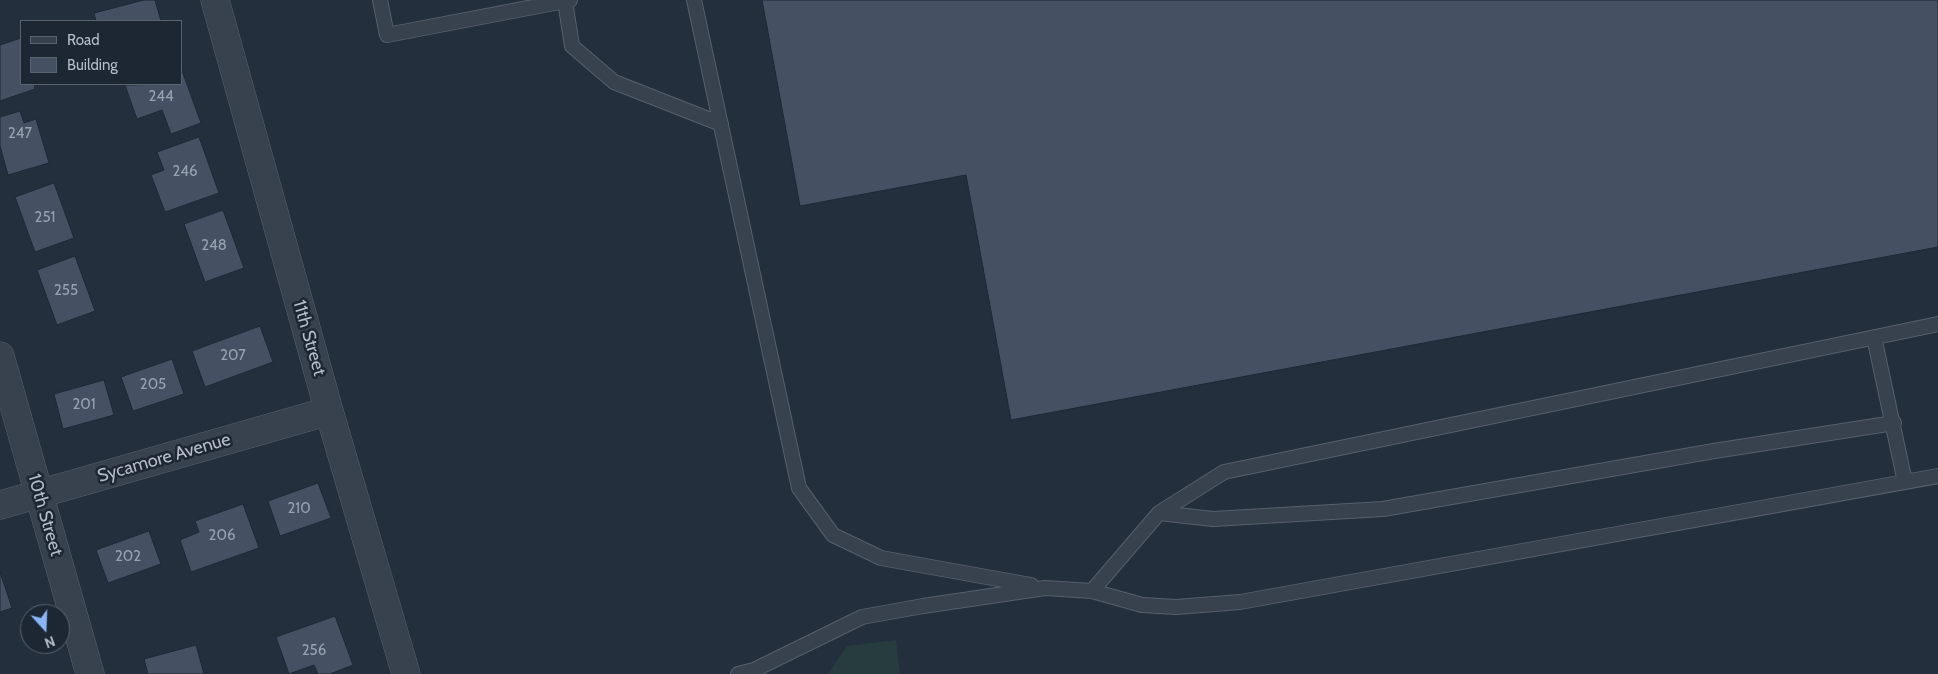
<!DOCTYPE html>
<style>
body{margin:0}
#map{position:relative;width:1938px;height:674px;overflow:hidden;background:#242f3e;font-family:Cabin,sans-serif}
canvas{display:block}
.legend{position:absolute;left:20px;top:20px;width:162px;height:65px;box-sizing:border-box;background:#1d2633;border:1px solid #59626f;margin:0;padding:6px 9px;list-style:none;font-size:15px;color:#b4bcc9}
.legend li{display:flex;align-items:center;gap:10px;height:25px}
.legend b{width:25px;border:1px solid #59626f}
.north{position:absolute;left:20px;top:604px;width:50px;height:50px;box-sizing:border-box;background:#1d2633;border:1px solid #59626f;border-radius:50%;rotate:160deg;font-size:14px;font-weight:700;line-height:20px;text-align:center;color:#b4bcc9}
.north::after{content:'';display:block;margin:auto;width:18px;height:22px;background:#8ab4f8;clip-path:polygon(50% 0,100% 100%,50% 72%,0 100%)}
</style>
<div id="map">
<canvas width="1938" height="674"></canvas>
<ul class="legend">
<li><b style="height:6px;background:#38414e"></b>Road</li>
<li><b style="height:14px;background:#455162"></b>Building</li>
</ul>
<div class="north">N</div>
</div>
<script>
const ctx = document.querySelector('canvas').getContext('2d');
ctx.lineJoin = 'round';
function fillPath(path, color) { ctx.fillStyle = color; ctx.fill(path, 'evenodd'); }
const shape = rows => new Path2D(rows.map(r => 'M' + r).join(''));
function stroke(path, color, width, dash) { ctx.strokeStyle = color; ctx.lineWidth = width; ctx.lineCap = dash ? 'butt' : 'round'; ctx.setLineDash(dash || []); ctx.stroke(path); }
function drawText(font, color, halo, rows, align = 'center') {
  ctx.font = font + ' Cabin,sans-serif'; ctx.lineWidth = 5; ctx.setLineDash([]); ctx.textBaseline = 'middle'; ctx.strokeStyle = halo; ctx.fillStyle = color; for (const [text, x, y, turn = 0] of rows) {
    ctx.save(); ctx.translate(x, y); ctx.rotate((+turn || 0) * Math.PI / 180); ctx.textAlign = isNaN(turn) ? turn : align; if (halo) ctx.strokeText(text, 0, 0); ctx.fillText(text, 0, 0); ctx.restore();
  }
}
const green = shape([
 [896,640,900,674,828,674,847,646]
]);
const building = shape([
 [144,0,155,0,161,21,96,21,94,13,144,0],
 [762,0,1938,0,1938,247,1011,420,966,175,800,206,762,0],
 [21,38,21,84,34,84,35,89,0,101,0,45,21,38],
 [181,68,201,123,171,134,162,110,137,119,125,85,181,84,181,68],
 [20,111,24,123,36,119,49,163,8,175,0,146,0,117,20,111],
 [199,137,219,193,165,212,151,175,164,170,157,152,199,137],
 [54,183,74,238,35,252,15,197,54,183],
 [223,210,244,268,205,282,184,224,223,210],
 [75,256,95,311,57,325,37,270,75,256],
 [260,326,273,362,205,387,192,351,260,326],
 [172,359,184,394,133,411,121,377,172,359],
 [104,380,114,415,63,429,54,394,104,380],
 [318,483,331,518,280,536,268,501,318,483],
 [243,504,259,548,191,572,180,540,199,532,195,521,243,504],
 [149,531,161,564,108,583,96,550,149,531],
 [0,572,12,608,0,612,0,572],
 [335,616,353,665,330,674,318,674,314,665,289,674,276,637,335,616],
 [196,645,204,674,148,674,144,659,196,645]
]);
const lane = shape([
 [380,0,387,35,570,0],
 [694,0,799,488,833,535,881,558,1031,585],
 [565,1,572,46,614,82,721,124],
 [1874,337,1905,482],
 [1159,513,1213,519,1383,509,1714,451,1894,423],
 [1092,591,1159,513,1224,472,1938,324],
 [738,674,754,670,862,617,923,606,1045,588,1092,591,1142,605,1176,607,1240,602,1938,476]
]);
const street = shape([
 [215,0,329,411,406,674],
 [0,356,90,674],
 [0,505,329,411]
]);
const numberNames = [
 ["244",161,97],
 ["247",20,134],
 ["246",185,172],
 ["251",45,218],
 ["248",214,246],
 ["255",66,291],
 ["207",233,356],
 ["205",153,385],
 ["201",84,405],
 ["210",299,509],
 ["206",222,536],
 ["202",128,557],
 ["256",314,651]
];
const streetNames = [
 ["11th Street",309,338,74],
 ["Sycamore Avenue",164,458,-16],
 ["10th Street",45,515,74]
];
fillPath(green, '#263c3f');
fillPath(building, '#455162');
stroke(building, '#1f2835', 1);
stroke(lane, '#565f6c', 16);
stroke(street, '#565f6c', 29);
stroke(lane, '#38414e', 14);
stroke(street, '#38414e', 28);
drawText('15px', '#98a1af', null, numberNames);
drawText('18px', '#b4bcc9', '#1d2633', streetNames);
</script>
